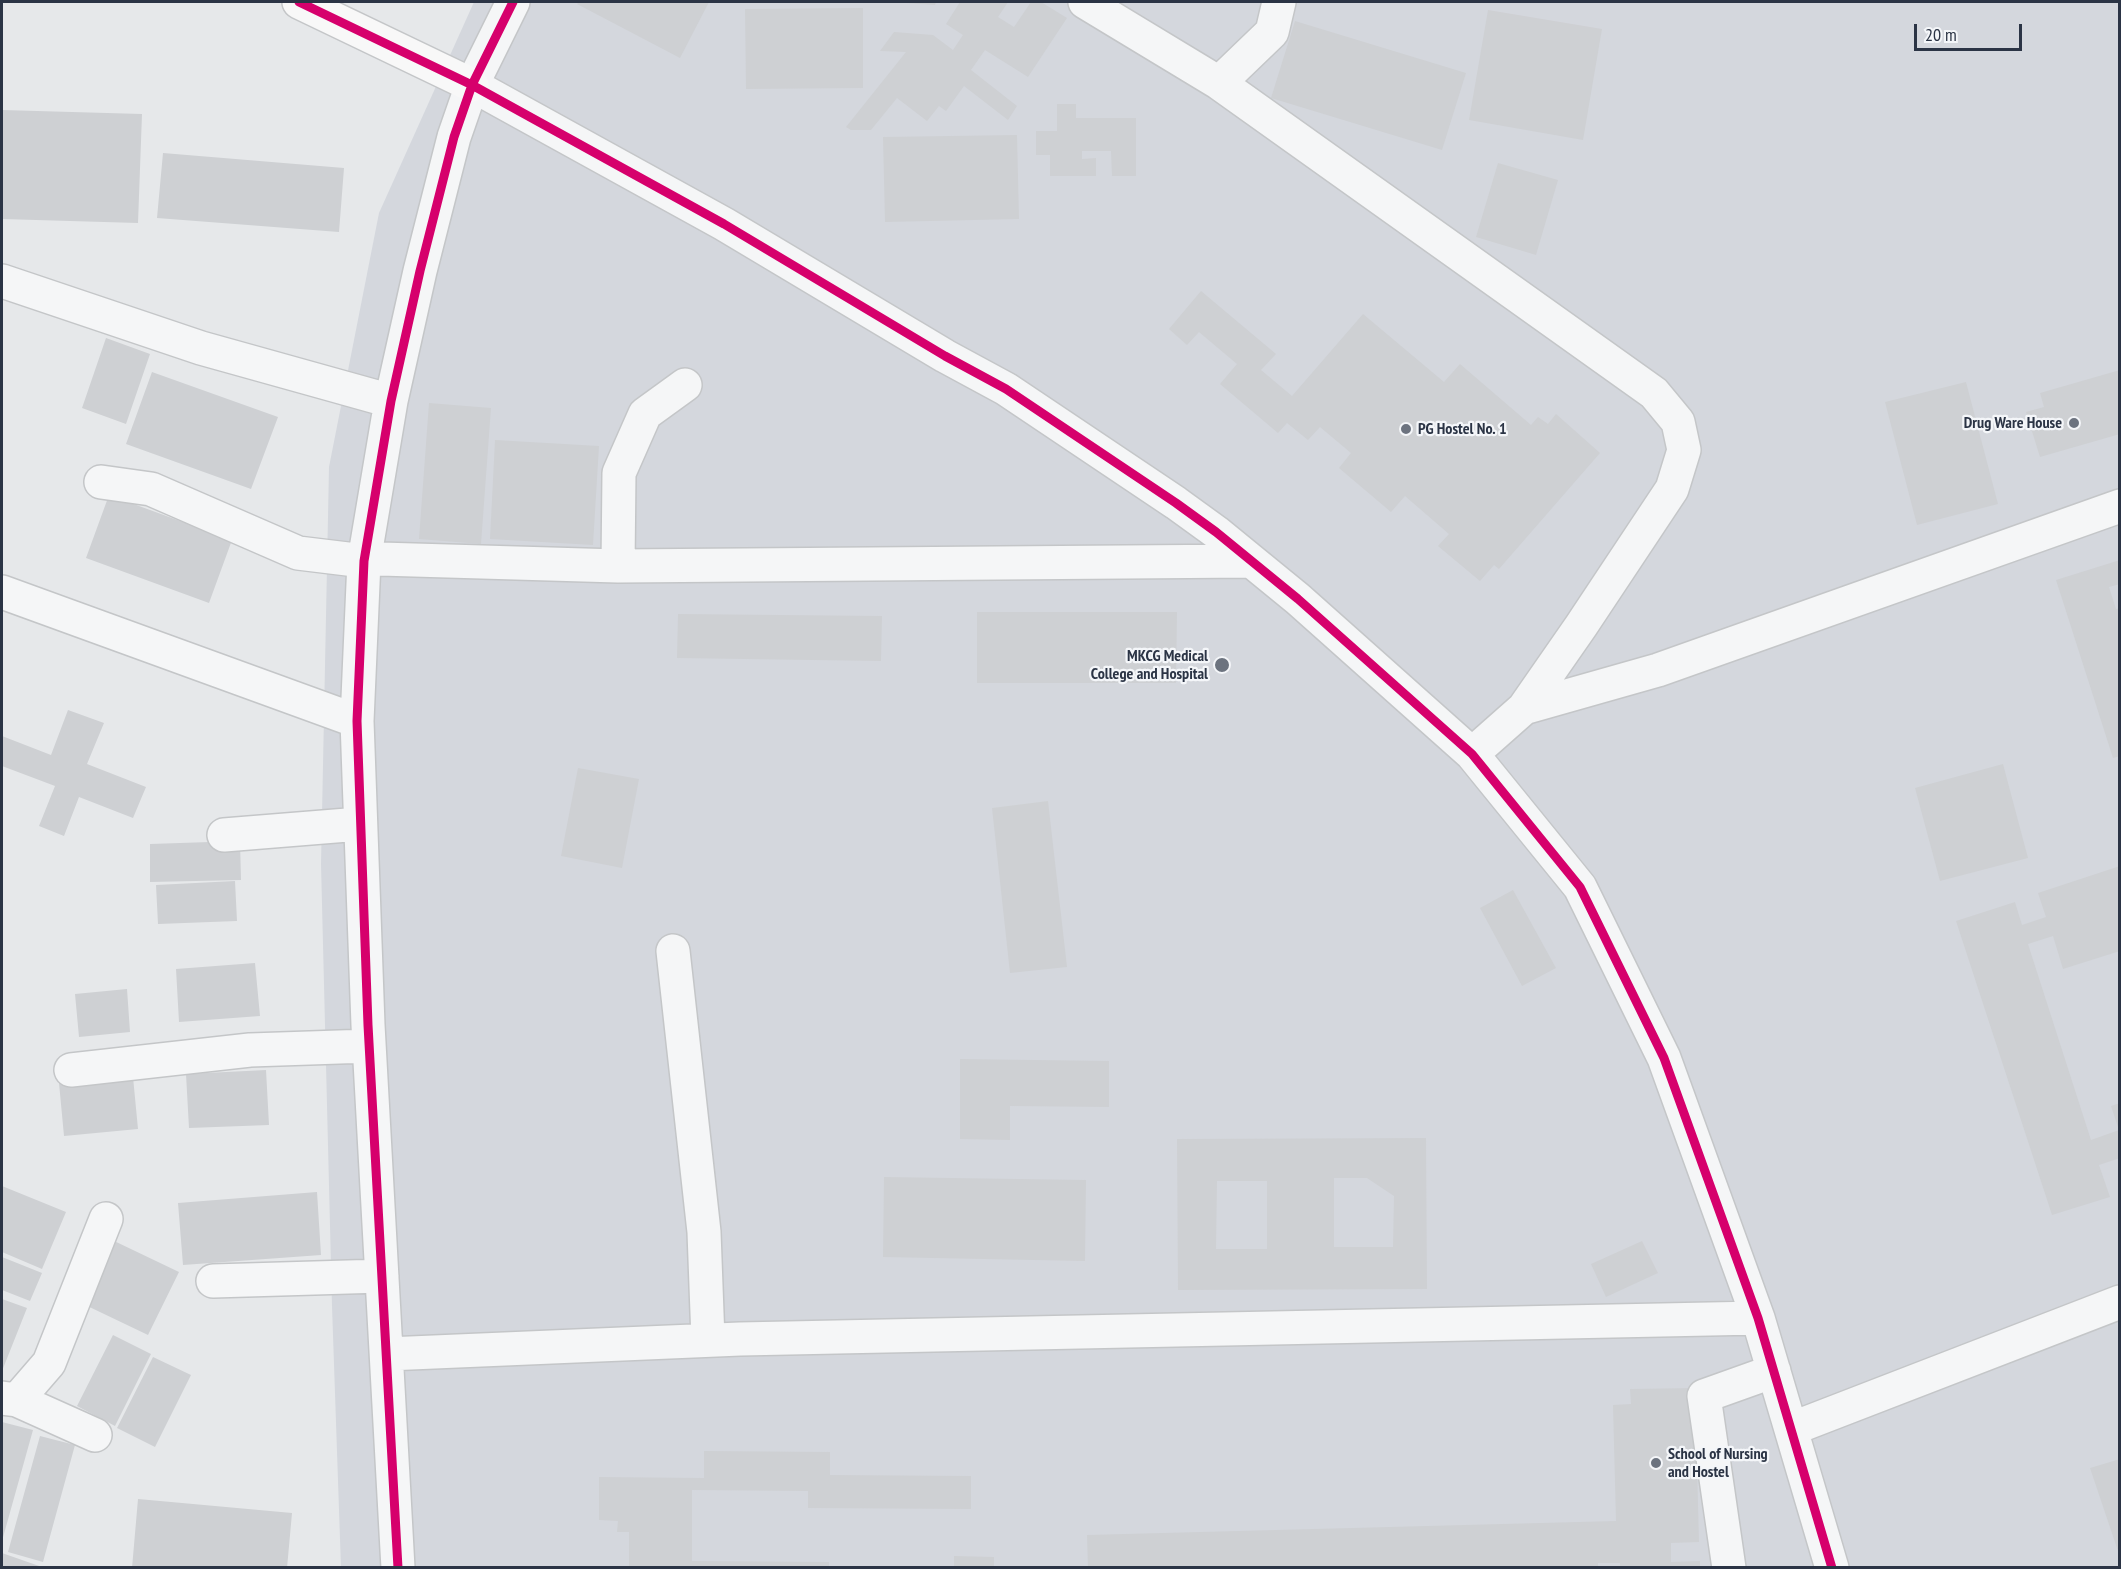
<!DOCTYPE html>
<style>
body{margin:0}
#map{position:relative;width:2121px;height:1569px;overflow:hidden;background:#e6e8ea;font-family:"PT Sans Narrow",sans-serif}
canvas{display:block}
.frame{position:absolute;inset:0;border:3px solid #2b3445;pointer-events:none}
.scale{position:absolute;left:1914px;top:24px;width:108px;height:27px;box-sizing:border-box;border:3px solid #2b3445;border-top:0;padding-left:8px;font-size:18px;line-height:21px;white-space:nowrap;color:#2b3445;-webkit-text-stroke:4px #f4f6f9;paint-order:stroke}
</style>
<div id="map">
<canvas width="2121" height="1569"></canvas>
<div class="frame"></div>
<div class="scale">20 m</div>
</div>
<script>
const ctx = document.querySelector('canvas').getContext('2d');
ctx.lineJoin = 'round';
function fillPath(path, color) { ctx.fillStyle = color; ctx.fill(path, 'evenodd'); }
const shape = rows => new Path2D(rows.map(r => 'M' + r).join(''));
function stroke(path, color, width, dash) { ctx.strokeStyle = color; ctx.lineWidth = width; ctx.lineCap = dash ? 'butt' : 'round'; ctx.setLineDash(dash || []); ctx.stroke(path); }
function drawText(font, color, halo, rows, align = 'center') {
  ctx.font = font + ' "PT Sans Narrow",sans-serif'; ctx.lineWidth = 4.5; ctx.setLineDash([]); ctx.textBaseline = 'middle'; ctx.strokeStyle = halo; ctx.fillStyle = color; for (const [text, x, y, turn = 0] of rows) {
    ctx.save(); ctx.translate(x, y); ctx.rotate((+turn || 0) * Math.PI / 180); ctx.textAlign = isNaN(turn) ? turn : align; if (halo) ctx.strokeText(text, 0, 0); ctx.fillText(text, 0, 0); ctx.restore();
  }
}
const built = shape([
 [474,2,2119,2,2119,1567,341,1568,332,1306,321,864,329,467,379,213]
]);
const building = shape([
 [579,2,709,2,680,58,577,4],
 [906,2,936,2,935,5,906,3],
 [960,2,1008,2,998,17,1014,27,1031,2,1041,2,1067,18,1028,77,985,50,971,70,1017,106,1008,120,964,86,946,111,939,106,927,121,897,98,871,130,851,130,846,127,906,52,880,51,894,32,933,35,953,50,963,35,946,24],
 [863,8,863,88,746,89,745,9],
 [1488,10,1602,29,1583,140,1469,120],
 [1295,21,1466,73,1442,150,1271,98],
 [1057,104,1076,104,1076,118,1136,118,1136,176,1112,176,1111,151,1082,151,1082,159,1096,158,1096,176,1050,176,1050,155,1036,155,1036,131,1057,131],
 [2,110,142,114,138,223,2,219],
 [1017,135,1019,219,885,222,883,137],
 [163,153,344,168,339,232,157,218],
 [1498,163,1558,180,1536,255,1476,237],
 [1201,291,1276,354,1261,370,1292,396,1363,314,1444,382,1460,364,1531,425,1538,417,1548,424,1556,414,1600,453,1499,569,1494,565,1480,581,1438,546,1449,534,1405,496,1391,512,1339,468,1351,453,1320,427,1308,440,1287,423,1278,433,1220,384,1237,364,1199,332,1187,345,1169,329],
 [106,338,150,354,126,424,82,408],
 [2120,370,2120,434,2040,457,2026,412,2044,407,2040,393],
 [152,372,278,417,251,489,126,444],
 [1966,382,1998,504,1917,525,1885,402],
 [429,403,491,408,481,544,419,539],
 [495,440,599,446,593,545,490,539],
 [109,495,232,540,209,603,86,558],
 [2120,560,2120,584,2109,587,2116,609,2120,608,2120,756,2113,758,2056,580],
 [977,612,1177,612,1176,683,977,683],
 [678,614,882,616,881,661,677,658],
 [68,710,104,723,87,764,146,787,133,818,79,797,64,836,39,826,55,786,2,766,2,736,51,755],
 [2003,764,2028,858,1940,881,1915,788],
 [578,768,639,779,622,868,561,856],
 [1048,801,1067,967,1010,973,992,808],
 [240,841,241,880,150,882,150,844],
 [2120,866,2120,951,2063,969,2053,936,2028,944,2091,1140,2119,1130,2111,1106,2120,1103,2120,1158,2099,1165,2110,1197,2052,1215,1956,921,2015,902,2022,925,2046,917,2038,893],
 [235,881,237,921,158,924,156,885],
 [1513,890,1556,968,1522,986,1480,908],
 [255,963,260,1016,179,1022,176,969],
 [127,989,130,1032,79,1037,75,994],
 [960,1059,1109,1061,1109,1107,1010,1106,1010,1140,960,1139],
 [266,1070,269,1125,189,1128,186,1074],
 [133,1077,138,1129,64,1136,59,1083],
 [1426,1138,1427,1289,1178,1290,1177,1139],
 [1334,1178,1367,1178,1394,1196,1393,1247,1334,1247],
 [1217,1181,1267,1181,1267,1249,1216,1249],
 [884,1177,1086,1180,1085,1261,883,1257],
 [2,1186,66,1212,42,1269,2,1252],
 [317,1192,321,1255,183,1265,178,1203],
 [110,1239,179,1272,148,1335,79,1302],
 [1642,1241,1658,1273,1606,1297,1591,1264],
 [2,1257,42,1273,30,1301,2,1290],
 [2,1299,27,1308,2,1371],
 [113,1335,151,1354,115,1426,77,1406],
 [153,1357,191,1375,155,1447,117,1428],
 [1695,1388,1699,1542,1671,1543,1671,1562,1700,1561,1700,1568,1620,1568,1620,1563,1598,1563,1598,1568,1088,1568,1087,1535,1616,1521,1613,1405,1631,1404,1630,1389],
 [2,1422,33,1430,2,1541],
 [40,1436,75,1445,43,1562,8,1552],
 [704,1451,830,1452,830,1475,971,1476,971,1509,808,1508,808,1491,692,1490,692,1561,829,1562,829,1568,629,1568,629,1532,617,1532,618,1521,599,1520,599,1477,704,1478],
 [2120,1459,2120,1554,2119,1554,2090,1468],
 [138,1499,292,1513,287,1568,132,1568],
 [2,1553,42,1567,42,1568,2,1568],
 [954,1556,994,1557,994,1568,954,1568]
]);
const street = shape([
 [1085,2,1219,83,1654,393,1678,422,1684,450,1672,489,1581,626,1524,708],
 [1219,83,1272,32,1279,2],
 [472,85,724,224,945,356,1006,389,1176,503,1216,532,1298,599,1472,754,1580,887,1664,1058,1758,1318,1832,1568],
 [2,281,201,348,391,401],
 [101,482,151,489,298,553,364,561,380,559,618,566,1251,561],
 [618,566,619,473,645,414,685,385],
 [2,592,357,721],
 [1472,754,1524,708,1658,670,2120,506],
 [224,835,360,824],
 [673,951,704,1232,708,1340],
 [71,1070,250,1050,369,1046],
 [213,1281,382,1276],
 [387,1354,740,1339,1758,1318],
 [2,1398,17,1400,49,1363,106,1219],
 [17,1400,95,1435],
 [1791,1429,2120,1302],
 [398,1568,368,1025,357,721,364,561,391,401,420,271,454,137,472,85,513,2],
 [1729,1568,1704,1396,1774,1371]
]);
const secondary = shape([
 [299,2,472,85]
]);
const cycleway = shape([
 [299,2,472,85,724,224,945,356,1006,389,1176,503,1216,532,1298,599,1472,754,1580,887,1664,1058,1758,1318,1832,1568],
 [398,1568,368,1025,357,721,364,561,391,401,420,271,454,137,472,85,513,2]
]);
const markers = [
 [2074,423,6,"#6c737f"],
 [1406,429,6,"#6c737f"],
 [1222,665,8,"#6c737f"],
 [1656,1463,6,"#6c737f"]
];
const poiNames = [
 ["Drug Ware House",2062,423],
 ["PG Hostel No. 1",1418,429,"left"],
 ["MKCG Medical",1208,656],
 ["College and Hospital",1208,674],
 ["School of Nursing",1668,1454,"left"],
 ["and Hostel",1668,1472,"left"]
];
fillPath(built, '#d4d7dd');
fillPath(building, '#ced0d3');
stroke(street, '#c4c6c8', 36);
stroke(secondary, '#c4c6c8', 36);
stroke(street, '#f5f6f7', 33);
stroke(secondary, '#f8f8f8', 33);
stroke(cycleway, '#d6006c', 9);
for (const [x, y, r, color] of markers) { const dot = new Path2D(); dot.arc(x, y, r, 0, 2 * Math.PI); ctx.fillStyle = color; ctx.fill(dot); stroke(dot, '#f4f6f9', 2); }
drawText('bold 16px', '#2b3445', '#f4f6f9', poiNames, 'right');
</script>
